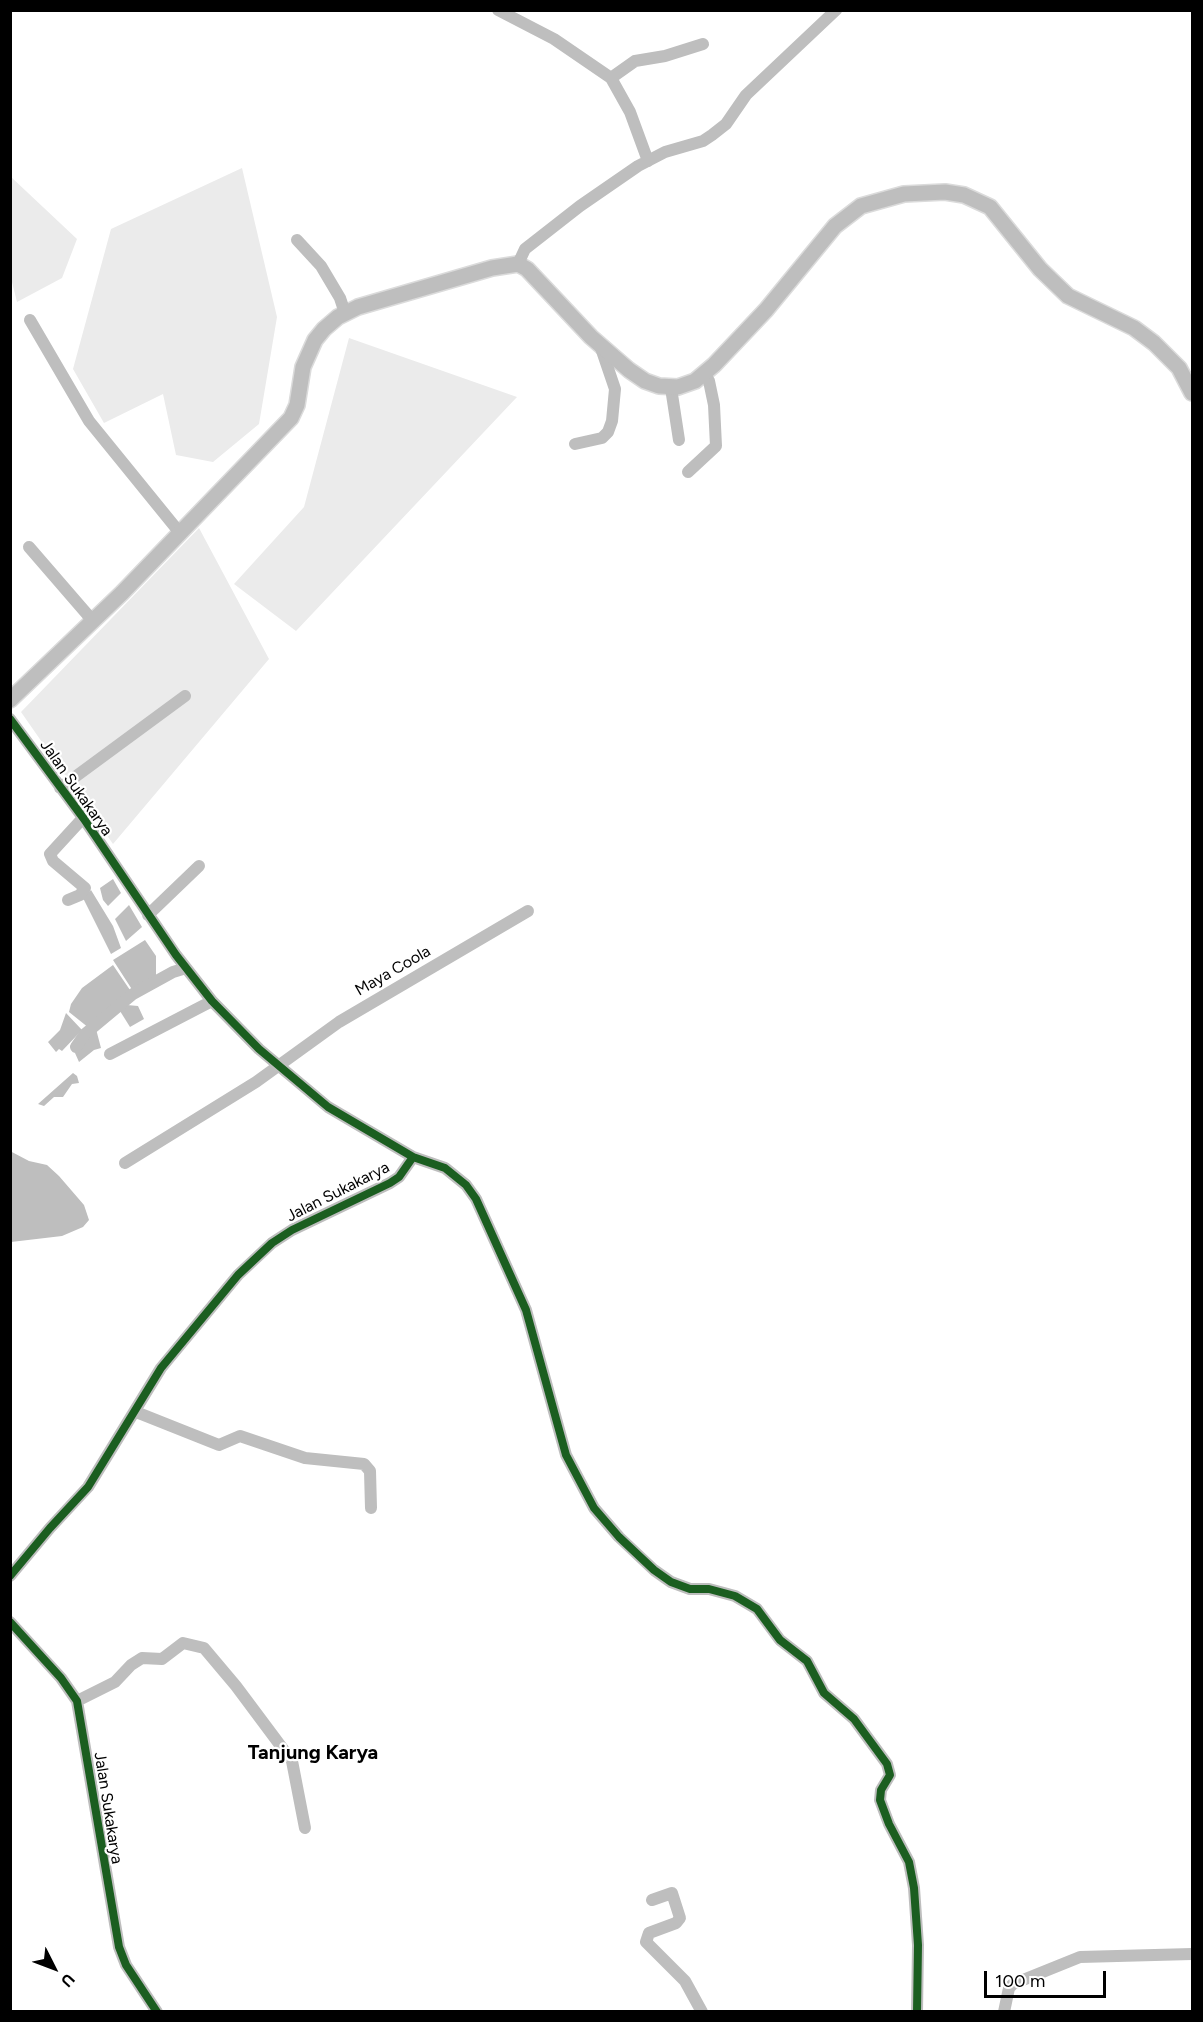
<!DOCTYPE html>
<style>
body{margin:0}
#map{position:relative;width:1203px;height:2022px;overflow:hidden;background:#fff;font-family:Figtree,sans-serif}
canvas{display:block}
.frame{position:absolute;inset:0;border:12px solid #000;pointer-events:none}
.north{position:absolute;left:24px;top:1938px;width:60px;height:60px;-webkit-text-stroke:4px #fff;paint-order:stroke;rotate:132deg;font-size:16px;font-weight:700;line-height:24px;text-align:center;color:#000}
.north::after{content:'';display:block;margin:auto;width:21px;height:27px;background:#000;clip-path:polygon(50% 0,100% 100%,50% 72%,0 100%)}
.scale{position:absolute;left:984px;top:1971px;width:122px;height:27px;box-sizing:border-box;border:3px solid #000;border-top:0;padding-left:8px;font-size:18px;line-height:21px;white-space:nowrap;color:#000;-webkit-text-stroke:4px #fff;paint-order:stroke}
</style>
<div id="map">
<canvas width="1203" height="2022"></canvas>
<div class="frame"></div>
<div class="north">U</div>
<div class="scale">100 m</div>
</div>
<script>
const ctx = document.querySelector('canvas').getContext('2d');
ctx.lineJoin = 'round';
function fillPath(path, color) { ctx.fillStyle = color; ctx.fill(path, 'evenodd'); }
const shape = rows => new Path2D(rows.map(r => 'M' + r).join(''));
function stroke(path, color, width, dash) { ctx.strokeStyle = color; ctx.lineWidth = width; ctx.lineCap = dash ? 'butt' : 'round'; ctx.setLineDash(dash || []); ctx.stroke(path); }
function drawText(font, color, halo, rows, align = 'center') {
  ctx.font = font + ' Figtree,sans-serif'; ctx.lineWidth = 4.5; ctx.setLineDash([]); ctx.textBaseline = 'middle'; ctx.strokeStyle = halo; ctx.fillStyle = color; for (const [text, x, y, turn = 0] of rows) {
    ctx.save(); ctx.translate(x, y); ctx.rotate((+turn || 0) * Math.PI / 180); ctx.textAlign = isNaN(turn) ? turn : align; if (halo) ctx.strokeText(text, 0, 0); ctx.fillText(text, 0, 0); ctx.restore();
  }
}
const green = shape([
 [242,168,277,317,259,424,213,462,176,455,163,394,104,423,73,369,111,229],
 [10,176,77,239,62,278,17,302,11,278],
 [349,338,517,397,296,631,234,584,304,507],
 [199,528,269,659,113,844,21,712]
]);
const water = shape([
 [113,879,121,893,108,906,103,900,100,888],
 [91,890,113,926,121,948,111,954,83,898],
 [129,905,142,927,126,941,115,919],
 [145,940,156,956,156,978,133,991,113,960],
 [113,965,132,993,89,1028,69,1012,71,1004,82,988],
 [127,1005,138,1006,144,1019,130,1027,120,1011],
 [66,1013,82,1030,62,1051,59,1049,56,1052,48,1042,60,1030],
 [96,1029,101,1048,94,1050,79,1062,75,1053],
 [73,1073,77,1076,79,1083,72,1084,63,1097,54,1097,44,1106,38,1104],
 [10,1151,29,1161,47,1165,59,1176,84,1205,89,1220,83,1227,62,1236,11,1242]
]);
const minor = shape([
 [498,10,554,39,611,78,630,112,648,161],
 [611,78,635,61,665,56,703,44],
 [297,240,321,266,340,298,345,313],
 [518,264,525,249,580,206,638,166,665,152,703,141,712,135,726,124,746,95,836,10],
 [30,320,89,421,180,533],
 [671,388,679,440],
 [575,444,602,438,608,432,612,421,615,389,600,345],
 [688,472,716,446,714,405,709,381,704,374],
 [29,547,93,621],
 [10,719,84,819,176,955,212,1001,259,1049,328,1107,413,1157,399,1177,390,1183,292,1230,272,1243,238,1275,161,1368,88,1487,50,1528,10,1576],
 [60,788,185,696],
 [68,900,80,895,85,888,53,861,50,854,83,818],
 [148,915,199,866],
 [76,1047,85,1034,133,994,173,972,186,968],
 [110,1054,212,1001],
 [413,1157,445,1168,466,1185,476,1199,526,1310,566,1455,594,1508,619,1537,654,1570,671,1582,690,1589,709,1589,735,1596,757,1609,780,1640,807,1661,824,1693,854,1719,887,1764,890,1775,881,1790,880,1800,889,1824,909,1862,914,1888,918,1945,917,2012],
 [125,1163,256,1082,339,1022,528,911],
 [136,1412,219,1445,240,1436,305,1458,364,1464,370,1471,371,1508],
 [10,1622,61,1678,77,1701,119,1947,126,1965,157,2012],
 [77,1701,115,1682,131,1665,142,1658,162,1659,183,1643,204,1648,236,1686,292,1761,305,1828],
 [652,1900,672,1893,680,1918,676,1923,649,1933,646,1942,685,1981,702,2012],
 [1004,2012,1009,1988,1013,1984,1080,1957,1192,1954]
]);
const major = shape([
 [10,700,122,593,291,418,297,405,303,367,315,340,324,329,338,317,358,307,492,268,518,264,527,269,591,337,629,370,645,381,659,386,678,387,695,381,714,365,766,310,835,226,861,206,904,194,945,192,964,195,990,207,1040,269,1068,296,1134,328,1154,343,1179,368,1192,393]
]);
const cycleway = shape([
 [10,719,84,819,176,955,212,1001,259,1049,328,1107,413,1157,399,1177,390,1183,292,1230,272,1243,238,1275,161,1368,88,1487,50,1528,10,1576],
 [413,1157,445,1168,466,1185,476,1199,526,1310,566,1455,594,1508,619,1537,654,1570,671,1582,690,1589,709,1589,735,1596,757,1609,780,1640,807,1661,824,1693,854,1719,887,1764,890,1775,881,1790,880,1800,889,1824,909,1862,914,1888,918,1945,917,2012],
 [10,1622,61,1678,77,1701,119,1947,126,1965,157,2012]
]);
const streetNames = [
 ["Jalan Sukakarya",76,788,55],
 ["Maya Coola",393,971,-30],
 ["Jalan Sukakarya",338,1192,-27],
 ["Jalan Sukakarya",108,1808,81]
];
const quarterNames = [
 ["Tanjung Karya",313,1753]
];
fillPath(green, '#ebebeb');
fillPath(water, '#bebebe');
stroke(major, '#dbdbdb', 18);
stroke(minor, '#bebebe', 12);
stroke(major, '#bebebe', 15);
stroke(cycleway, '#1b5e20', 8);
drawText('16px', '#000', '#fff', streetNames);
drawText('bold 20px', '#000', '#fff', quarterNames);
</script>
